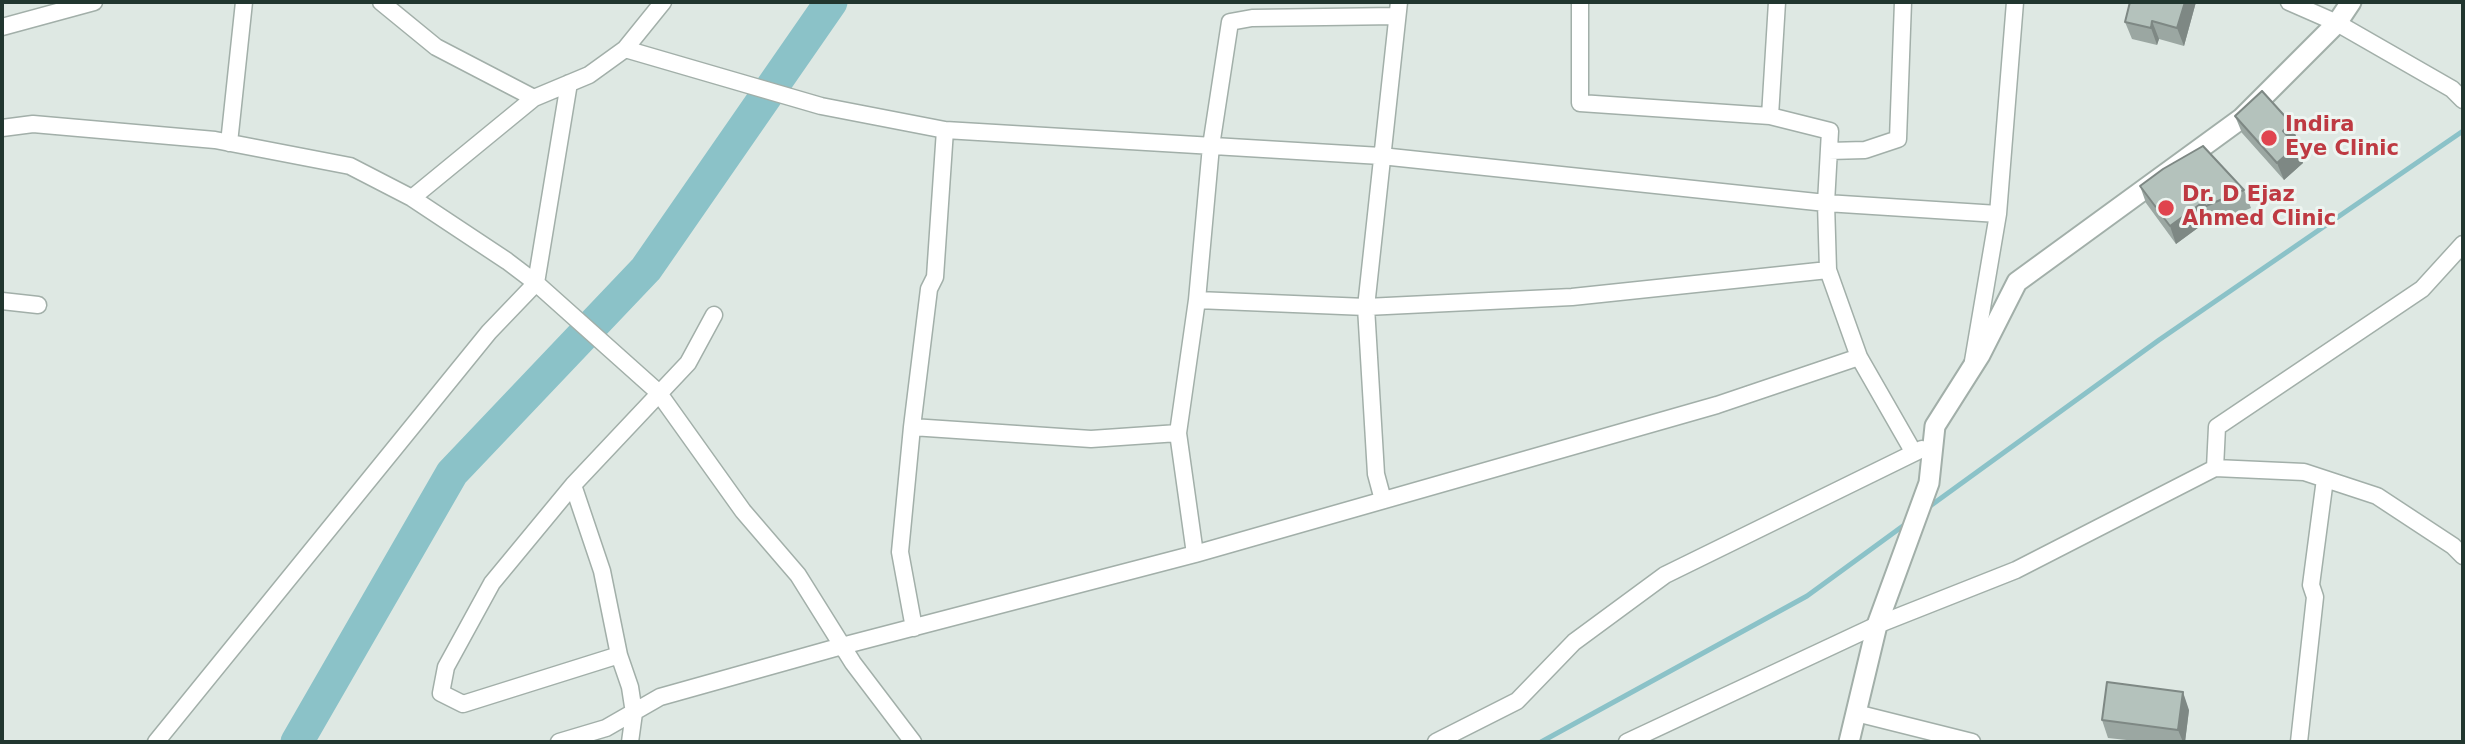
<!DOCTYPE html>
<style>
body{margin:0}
#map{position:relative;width:2465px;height:744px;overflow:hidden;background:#dee8e3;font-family:"DejaVu Sans",sans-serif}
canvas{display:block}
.frame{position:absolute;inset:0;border:4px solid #21362f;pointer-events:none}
</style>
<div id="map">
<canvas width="2465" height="744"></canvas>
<div class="frame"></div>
</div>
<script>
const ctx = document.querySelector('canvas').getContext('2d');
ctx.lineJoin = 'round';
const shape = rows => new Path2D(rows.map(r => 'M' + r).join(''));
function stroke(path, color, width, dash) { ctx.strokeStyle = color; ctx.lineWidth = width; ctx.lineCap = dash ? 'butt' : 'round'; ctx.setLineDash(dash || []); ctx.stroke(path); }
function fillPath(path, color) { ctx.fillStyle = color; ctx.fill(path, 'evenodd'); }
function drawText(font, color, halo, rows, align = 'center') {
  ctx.font = font + ' "DejaVu Sans",sans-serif'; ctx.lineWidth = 6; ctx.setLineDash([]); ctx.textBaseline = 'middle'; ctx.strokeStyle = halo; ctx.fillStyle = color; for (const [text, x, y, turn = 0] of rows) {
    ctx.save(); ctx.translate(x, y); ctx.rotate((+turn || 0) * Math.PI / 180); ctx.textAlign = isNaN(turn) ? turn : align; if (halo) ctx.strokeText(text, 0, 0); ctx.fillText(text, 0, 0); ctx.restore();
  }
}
const stream = shape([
 [1926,509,2159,340,2463,131],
 [1541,742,1807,596,1907,523]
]);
const river = shape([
 [297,742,452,473,646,269,831,2]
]);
const minor = shape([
 [381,2,436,47,534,98],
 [1580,2,1580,103,1770,116,1830,131,1826,203,1828,270,1859,357,1914,453],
 [2289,2,2337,23,2452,89,2463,100],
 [2,27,94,2],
 [625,49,663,2],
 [1770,116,1777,2],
 [2,128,33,124,215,140,350,166,412,198,507,261,536,283,658,392,743,511,798,575,853,663,913,742],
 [229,143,244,2],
 [1829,151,1865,150,1898,139,1903,2],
 [412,198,534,98,589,75,625,49,821,106,945,130,1381,156,1826,203,1998,214],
 [1197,300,1366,307,1572,297,1828,270],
 [2,301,38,305],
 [1973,361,1998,214,2015,2],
 [912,427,1091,439,1178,433],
 [2215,468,2304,472,2377,496,2453,546,2463,556],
 [573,485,602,571,619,655,630,687,634,713,630,742],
 [1383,500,1376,474,1366,307,1399,2],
 [1195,554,1178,433,1197,300,1211,146,1230,22,1252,18,1397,16],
 [914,628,900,552,912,427,929,289,935,277,945,130],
 [619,655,463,704,441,693,446,667,492,583,573,485,688,363,714,315],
 [1856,713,1972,742],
 [156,742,489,332,536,283,569,83],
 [559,742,606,728,660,697,842,646,1195,554,1717,405,1859,357],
 [1436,742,1517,701,1574,642,1665,575,1922,449],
 [1627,742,1877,625,2016,570,2215,468,2217,427,2422,289,2463,244],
 [2299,742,2315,597,2311,585,2325,479]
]);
const tertiary = shape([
 [1849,742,1877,625,1929,483,1935,426,1980,355,2017,282,2242,118,2337,23,2351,2]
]);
const wall = shape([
 [2196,2,2184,46,2159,39,2157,45,2132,39,2125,22],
 [2235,116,2298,141,2294,144,2303,163,2284,180,2242,133],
 [2140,186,2244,190,2251,208,2212,224,2210,219,2176,244,2146,203],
 [2189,710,2185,742,2145,742,2108,738,2102,720]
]);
const shadedWall = shape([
 [2185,2,2196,2,2184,46,2177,28],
 [2152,21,2159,39,2157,45,2151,28],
 [2291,123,2298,141,2289,148,2283,131],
 [2296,146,2303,163,2284,180,2277,163],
 [2203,202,2210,219,2176,244,2170,226],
 [2183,692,2189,710,2185,742,2183,742,2178,730]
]);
const building = shape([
 [2130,2,2185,2,2177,28,2152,21,2151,28,2125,22,2130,2],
 [2262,91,2291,123,2283,131,2296,146,2277,163,2235,116,2262,91],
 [2203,146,2244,190,2206,206,2203,202,2170,226,2140,186,2163,169,2203,146],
 [2107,682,2183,692,2178,730,2102,720,2107,682]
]);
const markers = [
 [2269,138,9,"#e0444e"],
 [2166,208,9,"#e0444e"]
];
const healthNames = [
 ["Indira",2285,126],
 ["Eye Clinic",2285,150],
 ["Dr. D Ejaz",2182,196],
 ["Ahmed Clinic",2182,220]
];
stroke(stream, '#8bc2c8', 5);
stroke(river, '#8bc2c8', 33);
stroke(minor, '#a2afa9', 19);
stroke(tertiary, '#a2afa9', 23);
stroke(minor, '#fff', 16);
stroke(tertiary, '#fff', 19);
fillPath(wall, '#9ba7a2');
fillPath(shadedWall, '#7e8884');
fillPath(building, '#b4c2bc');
stroke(building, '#7e8884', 2);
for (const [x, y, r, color] of markers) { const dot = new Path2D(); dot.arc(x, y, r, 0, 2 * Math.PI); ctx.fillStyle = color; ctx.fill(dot); stroke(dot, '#eef5f1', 2.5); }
drawText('bold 21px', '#be3a42', '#eef5f1', healthNames, 'left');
</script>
